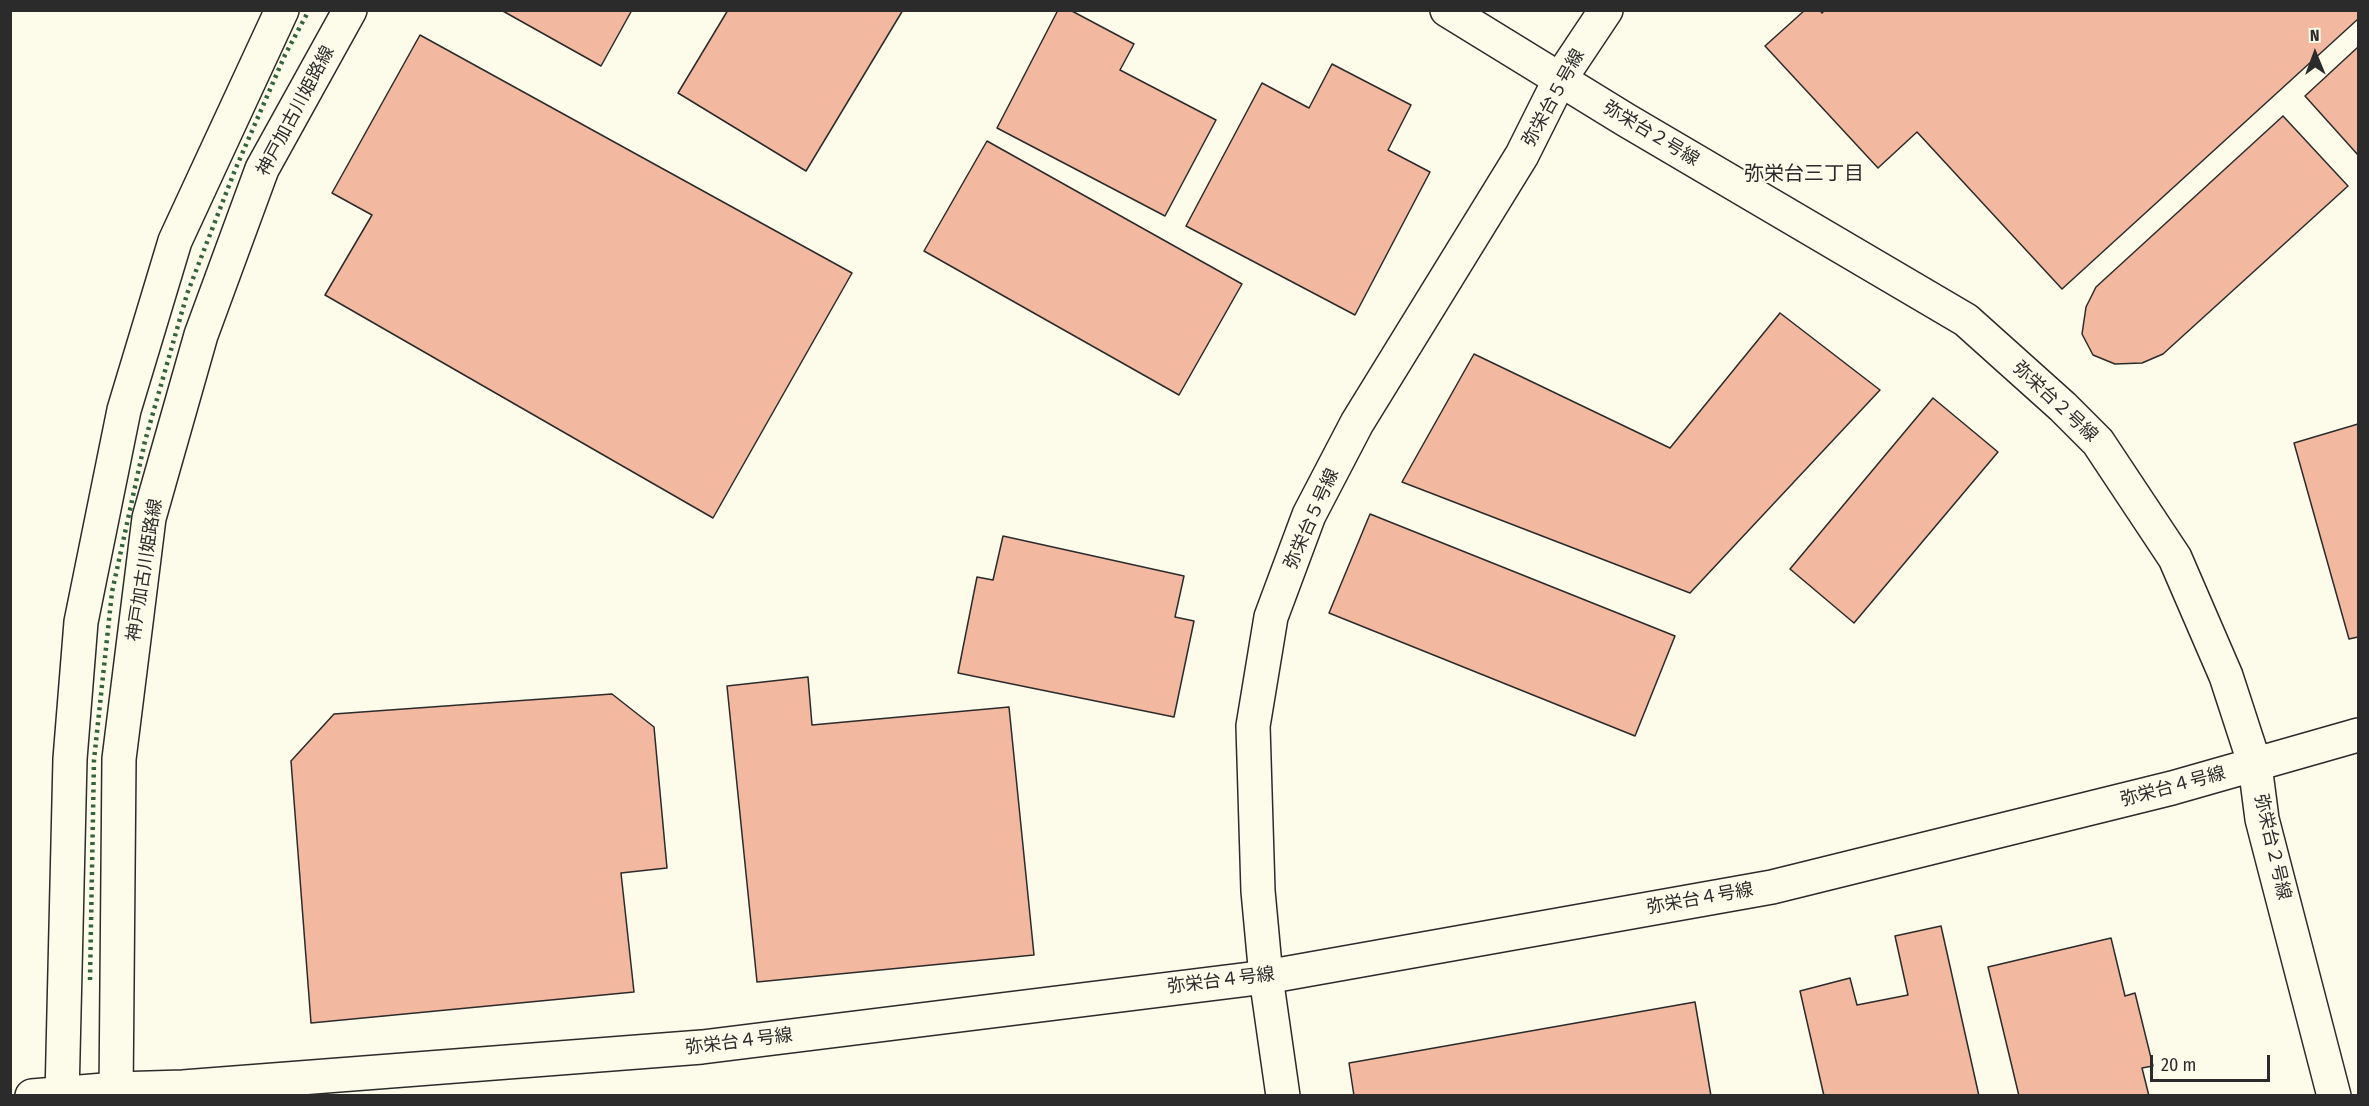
<!DOCTYPE html>
<meta charset="utf-8">
<style>
body{margin:0}
#map{position:relative;width:2369px;height:1106px;overflow:hidden;background:#fdfbea;font-family:"Fira Sans Condensed",sans-serif}
canvas{display:block}
.frame{position:absolute;inset:0;border:12px solid #2b2b2b;pointer-events:none}
.north{position:absolute;left:2285px;top:24px;width:60px;height:60px;-webkit-text-stroke:4px #fdfbea;paint-order:stroke;rotate:359deg;font-size:16px;font-weight:700;line-height:24px;text-align:center;color:#2b2b2b}
.north::after{content:'';display:block;margin:auto;width:21px;height:27px;background:#2b2b2b;clip-path:polygon(50% 0,100% 100%,50% 72%,0 100%)}
.scale{position:absolute;left:2150px;top:1055px;width:120px;height:27px;box-sizing:border-box;border:3px solid #2b2b2b;border-top:0;padding-left:8px;font-size:18px;line-height:21px;white-space:nowrap;color:#2b2b2b;-webkit-text-stroke:4px #fdfbea;paint-order:stroke}
</style>
<div id="map">
<canvas width="2369" height="1106"></canvas>
<div class="frame"></div>
<div class="north">N</div>
<div class="scale">20 m</div>
</div>
<script>
const ctx = document.querySelector('canvas').getContext('2d');
ctx.lineJoin = 'round';
function fillPath(path, color) { ctx.fillStyle = color; ctx.fill(path, 'evenodd'); }
const shape = rows => new Path2D(rows.map(r => 'M' + r).join(''));
function stroke(path, color, width, dash) { ctx.strokeStyle = color; ctx.lineWidth = width; ctx.lineCap = dash ? 'butt' : 'round'; ctx.setLineDash(dash || []); ctx.stroke(path); }
function drawText(font, color, halo, rows, align = 'center') {
  ctx.font = font + ' "Fira Sans Condensed","Noto Sans JP",sans-serif'; ctx.lineWidth = 4.5; ctx.setLineDash([]); ctx.textBaseline = 'middle'; ctx.strokeStyle = halo; ctx.fillStyle = color; for (const [text, x, y, turn = 0] of rows) {
    ctx.save(); ctx.translate(x, y); ctx.rotate((+turn || 0) * Math.PI / 180); ctx.textAlign = isNaN(turn) ? turn : align; if (halo) ctx.strokeText(text, 0, 0); ctx.fillText(text, 0, 0); ctx.restore();
  }
}
const building = shape([
 [501,10,632,10,601,66,501,10],
 [728,10,903,10,806,171,678,93,728,10],
 [1058,10,1070,10,1134,44,1120,70,1216,120,1165,216,997,128,1058,10],
 [1805,10,1820,10,1822,13,1825,10,2358,10,2358,19,2062,289,1917,132,1878,168,1765,46,1805,10],
 [420,35,852,273,713,518,325,295,372,215,332,193,420,35],
 [2358,47,2358,155,2305,96,2358,47],
 [1332,64,1411,105,1388,150,1430,172,1355,315,1186,226,1262,83,1309,108,1332,64],
 [2283,116,2348,186,2163,354,2142,363,2115,364,2093,355,2082,334,2086,307,2096,287,2283,116],
 [987,141,1242,284,1179,395,924,251,987,141],
 [1780,313,1880,390,1690,593,1402,482,1474,354,1670,448,1780,313],
 [1933,398,1998,452,1854,623,1790,569,1933,398],
 [2358,424,2358,637,2349,639,2294,443,2358,424],
 [1370,514,1675,636,1635,736,1329,613,1370,514],
 [1003,536,1184,576,1175,617,1194,621,1174,717,958,673,977,577,993,580,1003,536],
 [808,677,812,725,1009,707,1034,955,757,982,727,686,808,677],
 [612,694,654,727,667,868,621,873,634,992,311,1023,291,761,334,714,612,694],
 [1941,926,1979,1096,1824,1096,1800,991,1850,978,1857,1005,1908,995,1895,936,1941,926],
 [2111,938,2125,996,2135,993,2153,1066,2142,1068,2149,1096,2019,1096,1988,967,2111,938],
 [1695,1002,1711,1096,1354,1096,1349,1063,1695,1002]
]);
const minor = shape([
 [1447,10,1626,120,1966,320,2063,407,2098,442,2175,558,2226,676,2255,765,2262,819,2334,1096],
 [32,1096,116,1089,183,1087,702,1047,1266,977,1772,887,2172,788,2358,735],
 [1283,1096,1266,977,1258,891,1253,726,1271,617,1309,515,1357,423,1522,155,1560,79,1606,10]
]);
const major = shape([
 [62,1096,70,759,81,622,124,410,175,241,282,10],
 [116,1096,119,759,149,518,201,335,262,169,350,10]
]);
const hedge = shape([
 [90,980,94,760,112,592,145,441,187,294,235,170,285,55,309,10]
]);
const streetNames = [
 ["弥栄台５号線",1554,98,-61],
 ["神戸加古川姫路線",296,111,-62],
 ["弥栄台２号線",1651,134,31],
 ["弥栄台２号線",2055,402,43],
 ["弥栄台５号線",1312,519,-66],
 ["神戸加古川姫路線",145,570,-81],
 ["弥栄台４号線",2173,787,-15],
 ["弥栄台２号線",2272,847,77],
 ["弥栄台４号線",1700,899,-10],
 ["弥栄台４号線",1221,981,-7],
 ["弥栄台４号線",739,1042,-7]
];
const neighbourhoodNames = [
 ["弥栄台三丁目",1804,174]
];
fillPath(building, '#f2b8a0');
stroke(building, '#2b2b2b', 1.5);
stroke(minor, '#2b2b2b', 36);
stroke(major, '#2b2b2b', 36);
stroke(minor, '#fdfbea', 33);
stroke(major, '#fdfbea', 33);
stroke(hedge, '#34623c', 4.5, [3, 4.5]);
drawText('18px', '#2b2b2b', '#fdfbea', streetNames);
drawText('20px', '#2b2b2b', '#fdfbea', neighbourhoodNames);
</script>
